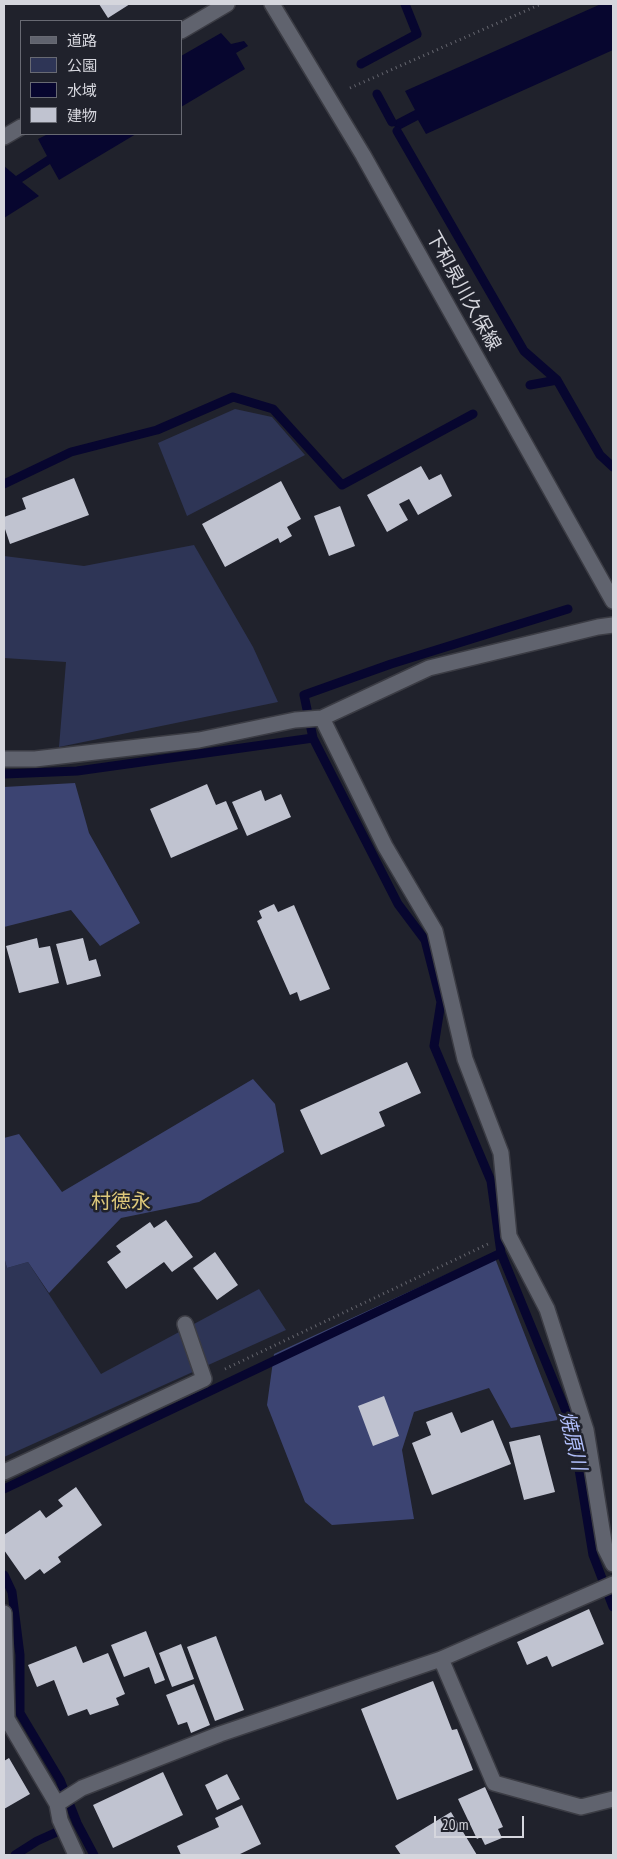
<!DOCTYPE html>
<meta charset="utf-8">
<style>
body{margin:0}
#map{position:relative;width:617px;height:1859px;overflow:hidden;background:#20222c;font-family:"PT Sans Narrow","Noto Sans JP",sans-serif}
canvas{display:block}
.frame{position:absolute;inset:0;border:5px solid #d5d6dd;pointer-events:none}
.legend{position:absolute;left:20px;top:20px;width:162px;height:115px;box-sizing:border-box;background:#20222c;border:1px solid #686a73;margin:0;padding:6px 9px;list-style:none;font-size:15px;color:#d5d6dd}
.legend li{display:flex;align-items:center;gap:10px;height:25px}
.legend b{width:25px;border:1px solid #686a73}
.scale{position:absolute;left:434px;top:1816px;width:90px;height:22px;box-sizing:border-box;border:2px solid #d5d6dd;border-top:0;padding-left:6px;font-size:15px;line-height:18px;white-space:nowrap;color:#d5d6dd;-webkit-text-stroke:4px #20222c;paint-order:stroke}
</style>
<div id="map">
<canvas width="617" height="1859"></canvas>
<div class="frame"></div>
<ul class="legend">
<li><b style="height:6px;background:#60636e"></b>道路</li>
<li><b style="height:14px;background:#2e3556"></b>公園</li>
<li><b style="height:14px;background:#07062f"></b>水域</li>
<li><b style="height:14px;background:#c0c3d0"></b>建物</li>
</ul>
<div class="scale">20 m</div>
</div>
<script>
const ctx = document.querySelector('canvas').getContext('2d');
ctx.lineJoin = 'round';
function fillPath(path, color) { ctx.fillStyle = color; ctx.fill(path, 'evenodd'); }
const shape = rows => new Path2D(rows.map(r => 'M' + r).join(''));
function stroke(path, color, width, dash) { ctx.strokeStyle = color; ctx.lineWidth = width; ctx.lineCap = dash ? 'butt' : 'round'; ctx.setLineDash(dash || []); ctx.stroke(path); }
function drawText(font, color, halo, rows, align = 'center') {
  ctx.font = font + ' "PT Sans Narrow","Noto Sans JP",sans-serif'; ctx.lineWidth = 5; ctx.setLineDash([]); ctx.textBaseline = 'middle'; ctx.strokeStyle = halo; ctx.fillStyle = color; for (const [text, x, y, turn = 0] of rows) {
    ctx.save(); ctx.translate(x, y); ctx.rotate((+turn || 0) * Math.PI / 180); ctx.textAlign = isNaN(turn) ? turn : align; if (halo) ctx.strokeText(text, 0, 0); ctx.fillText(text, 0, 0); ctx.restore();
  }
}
const green = shape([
 [235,409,272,417,305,455,187,516,158,443],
 [194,545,253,647,278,702,59,747,66,662,4,658,4,556,84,566],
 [4,1257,7,1268,28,1262,101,1374,259,1289,286,1330,4,1457]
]);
const forest = shape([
 [75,783,89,833,140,923,100,946,71,910,4,927,4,787],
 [253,1079,275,1104,284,1152,199,1202,121,1218,49,1293,28,1262,7,1268,4,1257,4,1138,19,1134,62,1192],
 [493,1253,558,1420,511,1428,489,1388,414,1412,402,1450,414,1519,332,1525,305,1502,267,1405,274,1354]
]);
const water = shape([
 [601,4,613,4,613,50,426,134,418,120,397,131,392,122,415,110,405,91],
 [221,33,231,44,244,41,248,46,236,53,245,69,181,107,181,56],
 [48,134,136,134,59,180,50,164,22,182,39,196,4,218,4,166,16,176,47,156,38,139]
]);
const stream = shape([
 [361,64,417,34,405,4],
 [377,94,392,122],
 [397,131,524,351,557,380,600,455,613,467],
 [530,385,557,380],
 [4,484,71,452,157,430,233,397,273,409,342,485,473,414],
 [313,738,304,695,391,664,568,609],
 [4,774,77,771,313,738,398,904,425,940,441,1002,434,1046,491,1181,501,1253,572,1426,593,1555,613,1607],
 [4,1489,501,1253],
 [4,1575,12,1592,20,1655,20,1713,60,1780,77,1823,94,1855],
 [15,1855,37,1841,68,1827]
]);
const building = shape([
 [99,4,130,4,108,18],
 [421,466,429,480,441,474,452,496,418,515,409,499,399,504,408,520,387,532,367,495],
 [74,478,89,515,10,544,4,526,4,517,26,509,22,498],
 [281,481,301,519,287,527,292,536,280,543,278,538,225,567,202,524],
 [340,506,355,546,329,556,314,516],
 [207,784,216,805,226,801,238,829,171,858,150,809],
 [261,790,265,801,281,794,291,817,247,836,232,802],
 [274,904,278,912,294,905,330,989,300,1001,297,992,290,995,257,921,262,918,259,911],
 [37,938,39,948,50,946,59,983,19,993,6,946],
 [83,938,89,961,96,959,101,976,67,985,56,944],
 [407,1062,421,1093,379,1112,385,1126,321,1155,300,1110],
 [166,1220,193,1257,172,1272,164,1262,126,1289,107,1262,121,1252,116,1246,150,1222,154,1228],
 [215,1252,238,1285,217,1300,193,1268],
 [384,1396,399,1436,373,1446,358,1406],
 [452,1412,461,1433,493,1420,511,1464,432,1495,412,1443,431,1435,426,1422],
 [540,1435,555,1492,524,1500,509,1442],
 [76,1487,102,1525,58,1557,61,1562,44,1574,40,1569,25,1580,4,1550,4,1535,40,1510,46,1518,63,1506,58,1500],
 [589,1609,604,1644,552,1667,547,1656,527,1665,517,1642],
 [146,1631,165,1680,155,1684,149,1667,124,1677,111,1645],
 [216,1636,244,1710,215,1721,187,1647],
 [181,1644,194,1679,172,1687,159,1653],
 [76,1646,83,1663,108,1653,125,1694,116,1698,119,1705,90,1715,87,1709,68,1716,54,1680,37,1687,28,1665],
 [433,1681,452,1730,457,1729,473,1770,397,1800,361,1709],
 [194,1684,210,1725,191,1733,187,1722,178,1725,166,1695],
 [9,1758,30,1794,4,1809,4,1761],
 [163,1772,183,1815,113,1848,93,1805],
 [227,1774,240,1799,217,1810,205,1785],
 [485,1787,503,1827,498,1829,502,1838,485,1845,481,1837,477,1839,458,1799],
 [242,1805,261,1844,238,1855,181,1855,177,1846,219,1827,215,1818],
 [451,1812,477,1855,401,1855,395,1846]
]);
const path = shape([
 [350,88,541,4],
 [225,1369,488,1244]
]);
const minor = shape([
 [272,4,363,155,613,601],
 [181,31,227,4],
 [4,137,21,127],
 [322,718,385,846,435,931,465,1059,501,1153,509,1236,547,1309,586,1430,605,1548,613,1564],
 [4,759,35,759,199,740,295,720,322,718,429,668,598,627,613,625],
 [4,1472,204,1379,185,1324],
 [4,1613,7,1719,57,1804,60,1820,76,1855],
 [441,1659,494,1783,581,1807,613,1799],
 [57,1804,82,1788,220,1734,441,1659,613,1584]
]);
const streetNames = [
 ["下和泉川久保線",463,291,61]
];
const neighbourhoodNames = [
 ["村徳永",121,1202]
];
const waterNames = [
 ["焼原川",572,1441,77]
];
fillPath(green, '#2e3556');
fillPath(forest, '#3c4472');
fillPath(water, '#07062f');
stroke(stream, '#07062f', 9);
fillPath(building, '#c0c3d0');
stroke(minor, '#3b3c44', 18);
stroke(path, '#65666f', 3, [1, 4]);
stroke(minor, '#60636e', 15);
drawText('19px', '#d5d6dd', '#20222c', streetNames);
drawText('20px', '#ddc77a', '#20222c', neighbourhoodNames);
drawText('italic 20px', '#b0befa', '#20222c', waterNames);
</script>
